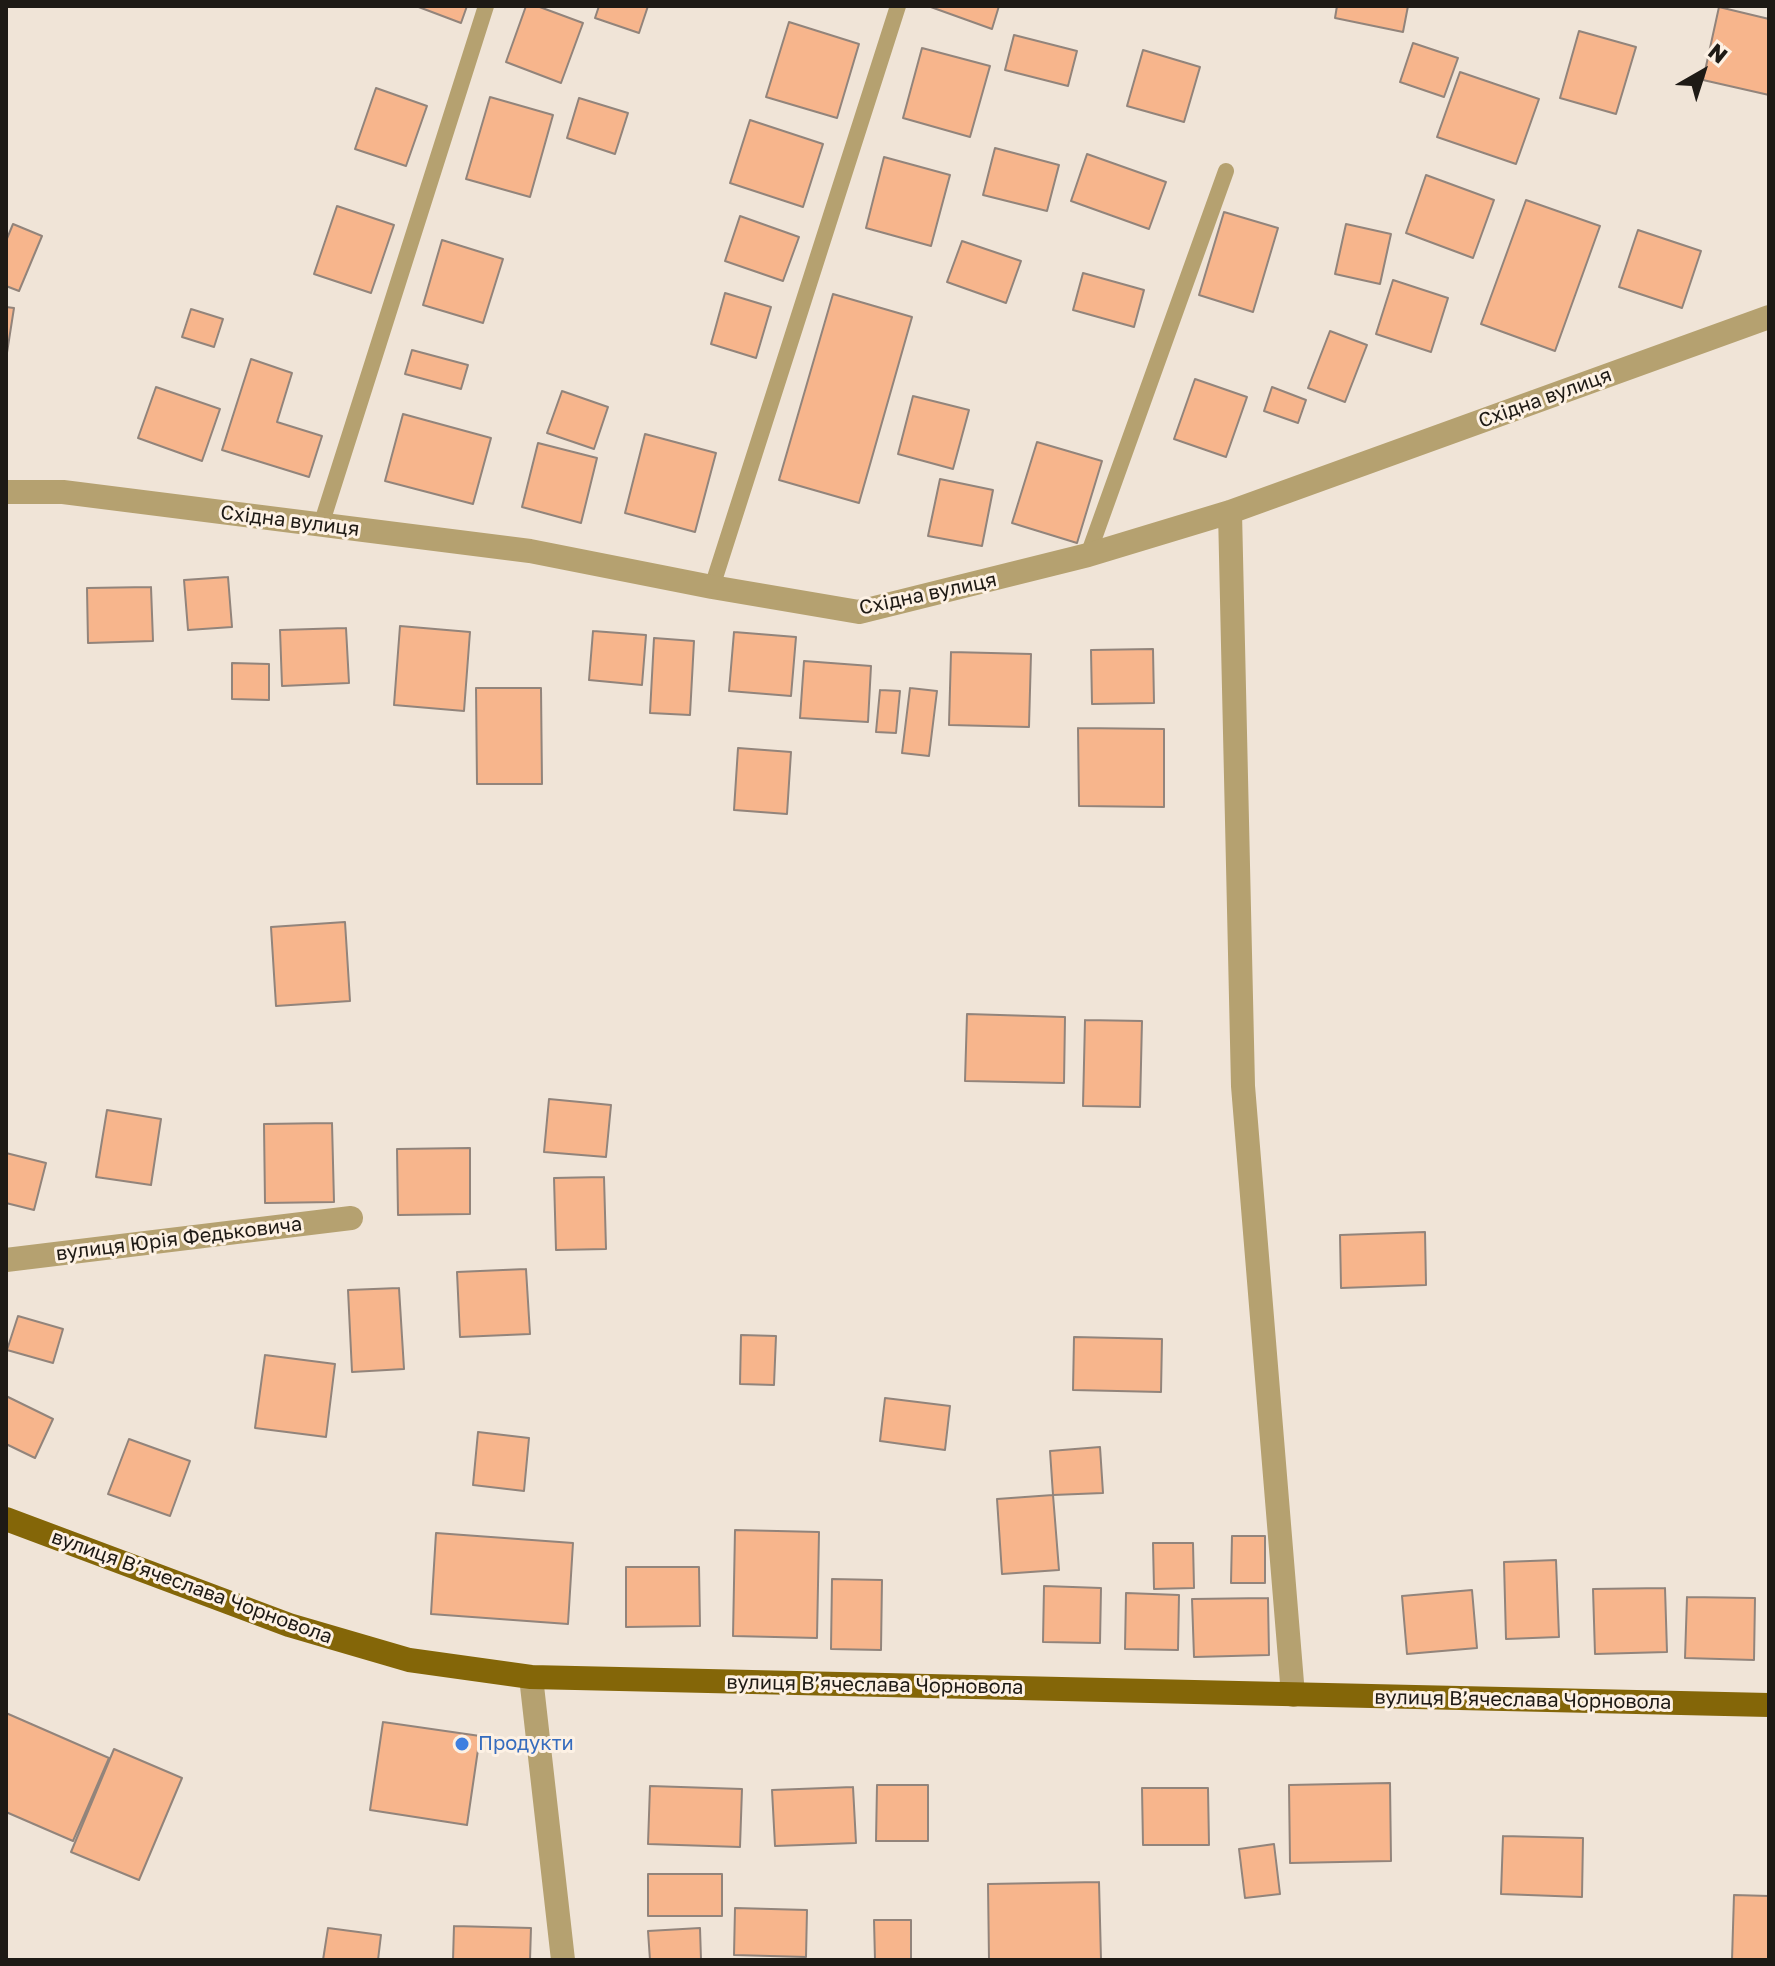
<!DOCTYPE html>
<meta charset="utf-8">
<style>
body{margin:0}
#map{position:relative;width:1775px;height:1966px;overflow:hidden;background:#f0e4d7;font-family:"Golos Text",sans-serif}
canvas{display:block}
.frame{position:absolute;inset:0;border:8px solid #1e1a15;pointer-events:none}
.north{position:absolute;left:1663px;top:32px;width:80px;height:80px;-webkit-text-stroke:6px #fdf1e4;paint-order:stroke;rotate:39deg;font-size:22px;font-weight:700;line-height:32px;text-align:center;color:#1e1a15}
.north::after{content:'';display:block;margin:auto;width:28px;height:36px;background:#1e1a15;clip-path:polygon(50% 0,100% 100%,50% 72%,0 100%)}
</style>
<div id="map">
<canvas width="1775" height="1966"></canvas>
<div class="frame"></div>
<div class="north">N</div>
</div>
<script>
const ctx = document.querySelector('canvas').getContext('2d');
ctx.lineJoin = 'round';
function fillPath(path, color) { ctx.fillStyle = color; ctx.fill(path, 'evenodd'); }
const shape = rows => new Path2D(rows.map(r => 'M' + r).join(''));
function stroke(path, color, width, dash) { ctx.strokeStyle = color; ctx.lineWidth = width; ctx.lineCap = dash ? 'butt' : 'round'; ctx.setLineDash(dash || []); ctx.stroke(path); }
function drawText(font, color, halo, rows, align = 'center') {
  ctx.font = font + ' "Golos Text",sans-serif'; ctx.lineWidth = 6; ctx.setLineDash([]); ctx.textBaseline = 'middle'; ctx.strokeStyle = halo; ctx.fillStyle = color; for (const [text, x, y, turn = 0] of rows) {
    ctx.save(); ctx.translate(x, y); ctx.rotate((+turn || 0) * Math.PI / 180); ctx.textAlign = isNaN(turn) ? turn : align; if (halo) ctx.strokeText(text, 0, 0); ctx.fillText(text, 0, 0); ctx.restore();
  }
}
const building = shape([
 [416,6,467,6,461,23,416,6],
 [526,6,537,6,583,23,561,83,506,62,526,6],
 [599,6,648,6,639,33,595,18,599,6],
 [928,6,999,6,992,29,928,6],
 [1337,6,1408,6,1403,32,1335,18,1337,6],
 [1719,7,1769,19,1769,95,1703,80,1719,7],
 [789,22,859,44,837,118,766,97,789,22],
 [1579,31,1636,47,1616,114,1560,98,1579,31],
 [1014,35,1077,51,1068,86,1005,70,1014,35],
 [1413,43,1458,58,1444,97,1400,82,1413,43],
 [922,48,990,66,970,137,903,118,922,48],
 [1143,50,1200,67,1184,122,1127,106,1143,50],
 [1460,72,1539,99,1516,164,1437,137,1460,72],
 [376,88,427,106,406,166,355,149,376,88],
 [490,97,553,115,530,197,466,179,490,97],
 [579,98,628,113,615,154,567,138,579,98],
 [750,120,823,144,803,207,730,183,750,120],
 [995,148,1059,165,1047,211,983,195,995,148],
 [1087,154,1166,182,1149,229,1071,201,1087,154],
 [884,157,950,175,931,246,866,228,884,157],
 [1426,175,1494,200,1473,258,1406,233,1426,175],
 [1526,200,1600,226,1555,351,1481,324,1526,200],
 [337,206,394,225,371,293,314,274,337,206],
 [1224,212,1278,228,1253,312,1199,295,1224,212],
 [740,216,799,237,783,281,725,261,740,216],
 [13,224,42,236,19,291,6,286,6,241,13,224],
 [1346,224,1391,234,1380,284,1335,274,1346,224],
 [1638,230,1701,251,1682,308,1619,287,1638,230],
 [442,240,503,259,483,323,423,305,442,240],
 [962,241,1021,261,1006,303,947,282,962,241],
 [1083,273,1144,290,1134,327,1073,310,1083,273],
 [1393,280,1448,298,1431,352,1376,334,1393,280],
 [725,293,771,307,756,358,711,344,725,293],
 [833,294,912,317,859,503,779,480,833,294],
 [6,307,14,308,6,359,6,307],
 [191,309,223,319,214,347,182,337,191,309],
 [1330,331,1367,345,1345,402,1308,388,1330,331],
 [412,350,468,365,461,389,405,374,412,350],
 [251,359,292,373,277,422,322,436,309,477,222,450,251,359],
 [1195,379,1247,397,1226,457,1174,439,1195,379],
 [156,387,220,409,202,461,138,438,156,387],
 [1272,387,1306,400,1298,423,1264,411,1272,387],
 [562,391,608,407,594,449,547,433,562,391],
 [913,396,969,410,953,469,898,454,913,396],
 [403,414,491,438,473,504,385,481,403,414],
 [645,434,716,453,695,532,625,513,645,434],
 [1037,442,1102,461,1077,543,1012,523,1037,442],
 [538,443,597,458,581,523,522,507,538,443],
 [940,479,993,490,982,546,928,536,940,479],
 [228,577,232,627,188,630,184,580,228,577],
 [151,587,153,641,88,643,87,588,151,587],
 [400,626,470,632,464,711,394,705,400,626],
 [346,628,349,683,282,686,280,630,346,628],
 [593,631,646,635,642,685,589,680,593,631],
 [734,632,796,637,791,696,729,691,734,632],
 [654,638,694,641,690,715,650,713,654,638],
 [1153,649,1154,703,1092,704,1091,650,1153,649],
 [951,652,1031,654,1029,727,949,725,951,652],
 [804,661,871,666,868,722,800,718,804,661],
 [232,663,269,664,269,700,232,699,232,663],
 [476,688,541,688,542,784,477,784,476,688],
 [910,688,937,691,929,756,902,753,910,688],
 [880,690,900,691,896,733,876,732,880,690],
 [1078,728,1164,729,1164,807,1079,806,1078,728],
 [738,748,791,752,787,814,734,810,738,748],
 [345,922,350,1001,276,1006,271,927,345,922],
 [967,1014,1065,1017,1064,1083,965,1081,967,1014],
 [1085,1020,1142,1021,1140,1107,1083,1106,1085,1020],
 [549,1099,611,1105,606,1157,544,1152,549,1099],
 [107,1110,161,1119,151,1185,96,1177,107,1110],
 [332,1123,334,1202,265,1203,264,1124,332,1123],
 [470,1148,470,1214,398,1215,397,1149,470,1148],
 [6,1153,46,1163,34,1210,6,1203,6,1153],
 [604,1177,606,1249,556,1250,554,1178,604,1177],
 [1425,1232,1426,1285,1341,1288,1340,1235,1425,1232],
 [526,1269,530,1334,460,1337,457,1272,526,1269],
 [399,1288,404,1369,352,1372,348,1290,399,1288],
 [18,1316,63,1329,53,1363,7,1350,18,1316],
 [741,1335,776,1336,774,1385,740,1384,741,1335],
 [1074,1337,1162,1339,1161,1392,1073,1390,1074,1337],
 [265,1355,335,1364,326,1437,255,1428,265,1355],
 [6,1396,53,1419,35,1458,6,1444,6,1396],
 [885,1398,950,1406,945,1450,880,1441,885,1398],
 [478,1432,529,1438,524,1491,473,1485,478,1432],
 [129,1439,190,1461,170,1516,108,1494,129,1439],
 [1100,1447,1103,1493,1053,1495,1050,1451,1100,1447],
 [1053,1495,1059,1570,1002,1574,997,1499,1053,1495],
 [735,1530,819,1532,817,1638,733,1636,735,1530],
 [436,1533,573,1543,568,1624,431,1614,436,1533],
 [1232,1536,1265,1536,1265,1583,1231,1583,1232,1536],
 [1153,1543,1193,1543,1194,1588,1154,1589,1153,1543],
 [1556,1560,1559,1637,1506,1639,1504,1562,1556,1560],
 [626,1567,699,1567,700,1626,626,1627,626,1567],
 [832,1579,882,1580,881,1650,831,1649,832,1579],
 [1044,1586,1101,1588,1100,1643,1043,1642,1044,1586],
 [1665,1588,1667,1652,1595,1654,1593,1589,1665,1588],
 [1472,1590,1477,1648,1407,1654,1402,1596,1472,1590],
 [1126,1593,1179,1595,1178,1650,1125,1649,1126,1593],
 [1687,1597,1755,1598,1754,1660,1685,1658,1687,1597],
 [1268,1598,1269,1655,1194,1657,1192,1599,1268,1598],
 [6,1713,109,1758,73,1841,6,1812,6,1713],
 [383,1722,480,1736,467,1825,370,1810,383,1722],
 [114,1749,182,1778,139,1880,71,1852,114,1749],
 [1390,1783,1391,1861,1290,1863,1289,1785,1390,1783],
 [877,1785,928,1785,928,1841,876,1841,877,1785],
 [650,1786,742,1789,740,1847,648,1844,650,1786],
 [853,1787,856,1843,775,1846,772,1790,853,1787],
 [1142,1788,1208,1788,1209,1845,1143,1845,1142,1788],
 [1503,1836,1583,1838,1582,1897,1501,1894,1503,1836],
 [1274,1844,1280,1894,1245,1898,1239,1849,1274,1844],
 [648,1874,722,1874,722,1916,648,1916,648,1874],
 [1099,1882,1101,1960,989,1960,988,1884,1099,1882],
 [1734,1895,1769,1896,1769,1960,1732,1960,1734,1895],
 [735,1908,807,1910,806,1957,734,1955,735,1908],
 [874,1920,911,1920,911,1960,875,1960,874,1920],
 [454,1926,531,1928,530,1960,453,1960,454,1926],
 [328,1928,381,1935,378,1960,323,1960,328,1928],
 [700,1928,701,1960,650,1960,648,1931,700,1928]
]);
const lane = shape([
 [321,525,486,6],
 [1088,555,1226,171],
 [712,587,898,6]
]);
const street = shape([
 [6,492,63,492,530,551,712,587,859,612,1088,555,1230,512,1769,317],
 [1230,512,1243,1086,1293,1695],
 [6,1260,351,1218],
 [531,1677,563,1960]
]);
const primary = shape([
 [6,1519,289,1625,409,1660,531,1677,1769,1705]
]);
const markers = [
 [462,1744,8,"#3f7fe0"]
];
const streetNames = [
 ["Східна вулиця",1545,398,-20],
 ["Східна вулиця",290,521,7],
 ["Східна вулиця",928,594,-12],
 ["вулиця Юрія Федьковича",179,1239,-7],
 ["вулиця Вʼячеслава Чорновола",192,1587,20],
 ["вулиця Вʼячеслава Чорновола",875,1685,1],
 ["вулиця Вʼячеслава Чорновола",1523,1700,1]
];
const shopNames = [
 ["Продукти",478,1744]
];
fillPath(building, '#f7b58c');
stroke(building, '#92847b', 2);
stroke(lane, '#b5a170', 16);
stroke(street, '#b5a170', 24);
stroke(primary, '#846608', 24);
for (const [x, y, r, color] of markers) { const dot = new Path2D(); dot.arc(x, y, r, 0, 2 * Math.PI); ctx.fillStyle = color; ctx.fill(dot); stroke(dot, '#fdf1e4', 3); }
drawText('20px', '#1e1a15', '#fdf1e4', streetNames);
drawText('20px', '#366cbe', '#fdf1e4', shopNames, 'left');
</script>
